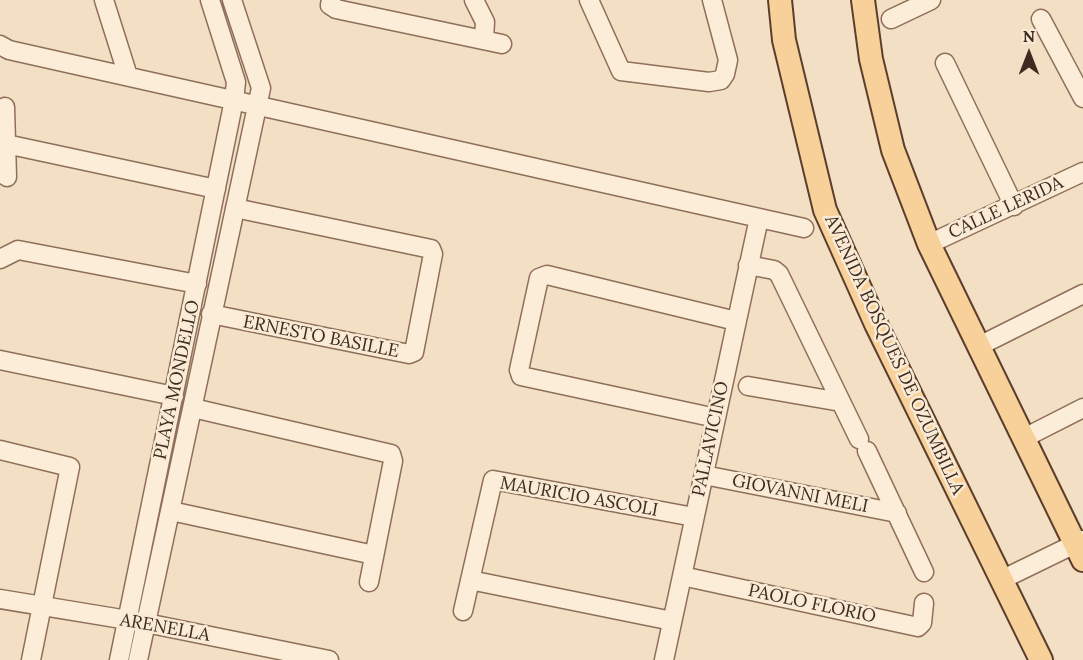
<!DOCTYPE html>
<style>
body{margin:0}
#map{position:relative;width:1083px;height:660px;overflow:hidden;background:#f2dfc4;font-family:Lora,serif}
canvas{display:block}
.north{position:absolute;left:999px;top:24px;width:60px;height:60px;-webkit-text-stroke:4px #f9ead5;paint-order:stroke;rotate:0deg;font-size:16px;font-weight:700;line-height:24px;text-align:center;color:#3e2a1e}
.north::after{content:'';display:block;margin:auto;width:21px;height:27px;background:#3e2a1e;clip-path:polygon(50% 0,100% 100%,50% 72%,0 100%)}
</style>
<div id="map">
<canvas width="1083" height="660"></canvas>
<div class="north">N</div>
</div>
<script>
const ctx = document.querySelector('canvas').getContext('2d');
ctx.lineJoin = 'round';
const shape = rows => new Path2D(rows.map(r => 'M' + r).join(''));
function stroke(path, color, width, dash) { ctx.strokeStyle = color; ctx.lineWidth = width; ctx.lineCap = dash ? 'butt' : 'round'; ctx.setLineDash(dash || []); ctx.stroke(path); }
function drawText(font, color, halo, rows, align = 'center') {
  ctx.font = font + ' Lora,serif'; ctx.lineWidth = 5; ctx.setLineDash([]); ctx.textBaseline = 'middle'; ctx.strokeStyle = halo; ctx.fillStyle = color; for (const [text, x, y, turn = 0] of rows) {
    ctx.save(); ctx.translate(x, y); ctx.rotate((+turn || 0) * Math.PI / 180); ctx.textAlign = isNaN(turn) ? turn : align; if (halo) ctx.strokeText(text, 0, 0); ctx.fillText(text, 0, 0); ctx.restore();
  }
}
const minor = shape([
 [104,0,128,76],
 [331,0,330,5,336,9,502,44],
 [474,0,485,22,484,40],
 [589,0,621,71,709,82,721,80,725,74,728,60,712,0],
 [891,19,931,0],
 [1041,19,1083,98],
 [0,45,9,50,804,228],
 [945,63,1014,206],
 [5,107,7,177],
 [6,144,216,189],
 [929,244,1083,172],
 [0,259,18,250,197,284],
 [748,265,774,270,779,274,859,439],
 [211,314,409,354,414,352,433,254,431,249,235,208],
 [979,346,1083,294],
 [0,360,174,396],
 [748,386,841,402],
 [193,408,391,454,393,461,369,582],
 [716,418,521,376,519,370,539,278,547,275,736,321],
 [1024,438,1083,408],
 [0,450,70,467,31,660],
 [867,451,924,572],
 [704,475,897,513],
 [171,511,374,555],
 [682,576,918,627,922,623,924,603],
 [470,580,672,621],
 [1001,580,1083,540],
 [0,599,146,623,329,660],
 [463,611,493,480,694,517],
 [119,660,234,100,236,82,210,0],
 [138,660,261,88,232,0],
 [664,660,759,218]
]);
const major = shape([
 [780,0,784,40,825,210,876,324,1041,660],
 [863,0,871,59,893,150,929,244,1083,560]
]);
const streetNames = [
 ["CALLE LERIDA",1006,208,-25],
 ["ERNESTO BASILLE",321,337,11],
 ["AVENIDA BOSQUES DE OZUMBILLA",894,355,65],
 ["PLAYA MONDELLO",177,380,-78],
 ["PALLAVICINO",711,439,-78],
 ["GIOVANNI MELI",800,494,11],
 ["MAURICIO ASCOLI",579,497,10],
 ["PAOLO FLORIO",812,604,12],
 ["ARENELLA",165,628,10]
];
stroke(minor, '#8f6f59', 21);
stroke(major, '#5c3e2d', 26);
stroke(minor, '#fcedd9', 18);
stroke(major, '#f8d09a', 22);
drawText('18px', '#3e2a1e', '#f9ead5', streetNames);
</script>
